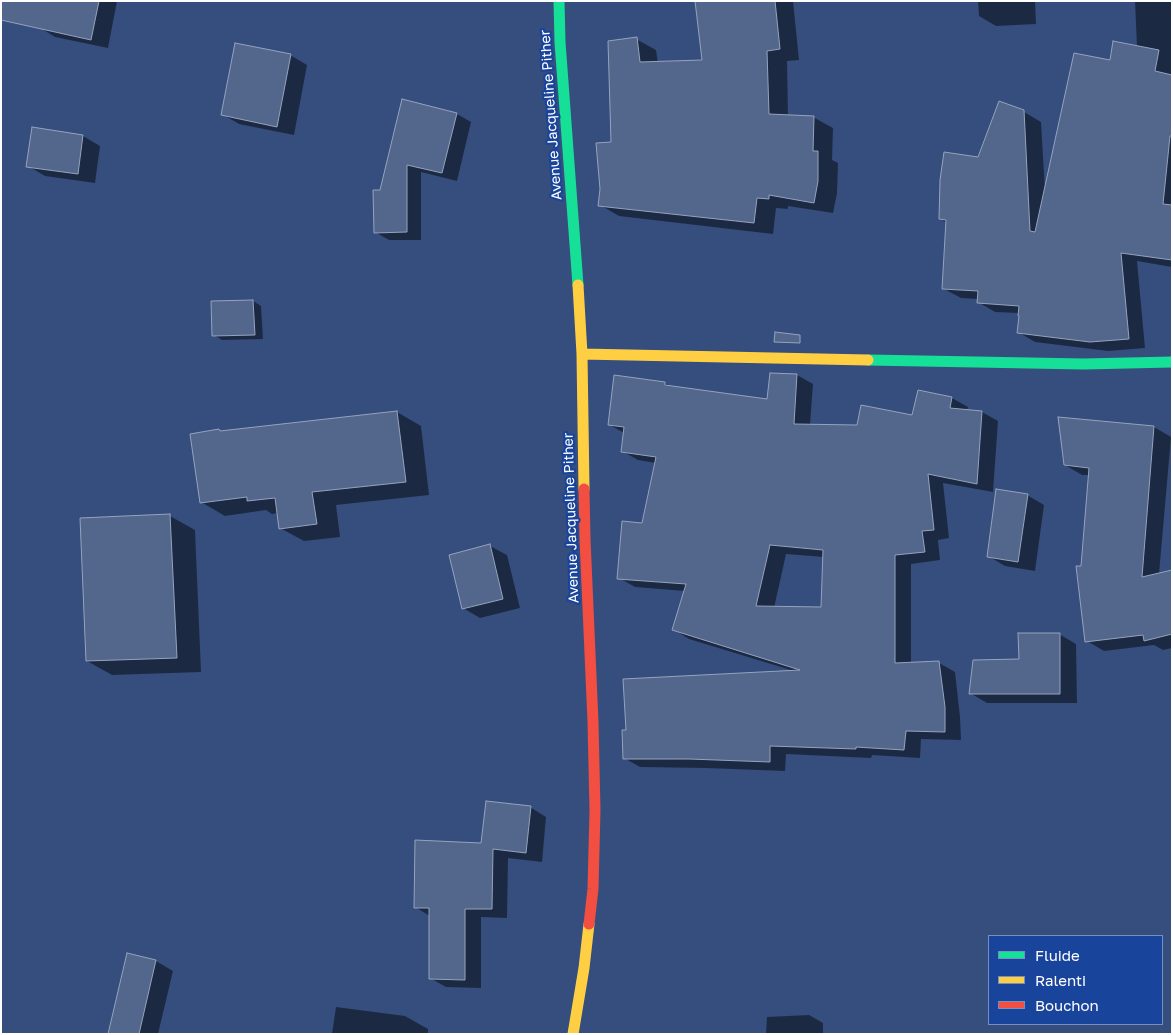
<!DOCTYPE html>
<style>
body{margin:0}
#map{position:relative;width:1173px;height:1035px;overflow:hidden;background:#364e7e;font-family:"Golos Text",sans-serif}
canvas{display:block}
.frame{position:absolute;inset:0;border:2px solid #fff;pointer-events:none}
.legend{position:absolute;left:988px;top:935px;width:175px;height:90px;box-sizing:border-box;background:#19449b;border:1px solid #758fc3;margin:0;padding:6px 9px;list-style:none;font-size:15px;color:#fff}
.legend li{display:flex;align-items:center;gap:10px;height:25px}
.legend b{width:25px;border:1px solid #758fc3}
</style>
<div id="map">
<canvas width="1173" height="1035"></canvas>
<div class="frame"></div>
<ul class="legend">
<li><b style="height:6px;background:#16e098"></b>Fluide</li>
<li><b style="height:6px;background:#ffcf43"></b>Ralenti</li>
<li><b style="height:6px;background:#f24e42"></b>Bouchon</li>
</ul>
</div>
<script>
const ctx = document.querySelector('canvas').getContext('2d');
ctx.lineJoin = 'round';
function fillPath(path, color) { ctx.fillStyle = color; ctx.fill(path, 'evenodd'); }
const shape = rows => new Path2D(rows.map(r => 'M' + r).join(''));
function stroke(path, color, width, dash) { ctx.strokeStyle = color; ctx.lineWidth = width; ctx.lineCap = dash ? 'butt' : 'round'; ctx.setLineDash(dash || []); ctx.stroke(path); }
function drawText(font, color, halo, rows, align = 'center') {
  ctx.font = font + ' "Golos Text",sans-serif'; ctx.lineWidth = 4.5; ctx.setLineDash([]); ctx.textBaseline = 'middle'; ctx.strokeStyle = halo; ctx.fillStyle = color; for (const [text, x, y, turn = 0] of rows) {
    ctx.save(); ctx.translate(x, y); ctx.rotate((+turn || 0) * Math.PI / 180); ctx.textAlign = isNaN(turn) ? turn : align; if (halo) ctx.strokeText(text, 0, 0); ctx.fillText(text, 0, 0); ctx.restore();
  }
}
const shadow = shape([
 [44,1,117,1,108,48,55,37,39,27],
 [696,1,793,1,799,60,787,61,788,116,813,117,833,128,832,160,838,163,837,193,833,213,788,206,788,209,776,208,773,234,619,216,600,205,612,143,636,39,656,50,658,63,703,61],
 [978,1,1035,1,1036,24,996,26,979,16],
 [1135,1,1172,1,1172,267,1137,261,1145,348,1108,351,1035,342,1018,332,1019,313,995,312,978,302,978,299,961,298,944,289,947,223,940,219,979,158,1024,112,1041,122,1045,191,1111,62,1137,47],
 [290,55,307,65,294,135,239,124,222,114],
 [403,101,457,114,471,122,457,181,421,172,421,240,389,240,375,232,381,191],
 [33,129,83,136,100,146,95,183,45,176,28,166],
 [253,301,261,306,263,339,222,340,214,335,213,302],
 [771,375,797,375,813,384,810,425,858,426,913,416,919,391,952,398,968,407,967,411,982,412,998,421,993,492,943,483,949,538,938,540,940,560,911,564,911,663,939,663,955,672,960,717,961,740,921,739,920,758,872,755,871,758,786,754,785,771,706,768,640,767,624,758,794,671,689,639,673,629,685,591,635,587,619,578,643,524,656,463,638,460,622,451,624,433,610,425,665,383,673,388,768,400],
 [786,554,824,557,822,608,774,608],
 [397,412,421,426,429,495,336,505,340,537,304,541,280,528,278,513,272,514,266,510,225,516,201,502,222,432],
 [1154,427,1171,437,1159,574,1172,571,1172,648,1163,650,1154,645,1104,651,1087,641,1082,567,1089,475,1082,475,1065,465],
 [1027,495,1044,505,1035,571,1005,566,988,556],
 [170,516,195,530,201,672,112,675,87,661,81,519],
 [490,546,507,555,520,608,480,618,463,608],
 [1059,634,1076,644,1077,703,987,703,970,693],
 [530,807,546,817,542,862,508,858,507,918,481,917,481,988,446,987,430,978,430,916,415,907],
 [128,955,156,961,173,971,158,1034,110,1034],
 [336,1007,405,1016,428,1029,428,1034,332,1034],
 [809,1015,823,1023,823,1034,766,1034,767,1017]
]);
const building = shape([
 [1,1,99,1,91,40,1,20,1,1],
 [695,1,775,1,780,49,767,51,769,114,814,116,813,151,818,151,818,181,814,203,769,195,769,199,757,198,754,223,598,206,600,189,596,143,611,142,608,41,637,37,640,62,702,60,695,1],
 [1113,41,1159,50,1155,71,1172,75,1172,136,1170,136,1163,204,1172,205,1172,260,1121,253,1129,339,1090,342,1017,333,1019,316,1018,316,1019,306,977,303,978,291,942,289,946,220,939,219,940,180,944,152,978,157,999,101,1024,110,1030,231,1035,232,1074,53,1110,60,1113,41],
 [235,43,291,54,277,127,221,115,235,43],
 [402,99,457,113,442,173,407,165,407,232,374,233,373,190,380,190,402,99],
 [32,127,83,135,78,174,26,167,32,127],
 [253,300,255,335,212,336,211,301,253,300],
 [775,332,800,335,800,343,774,342,775,332],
 [770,373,797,374,794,424,857,425,861,405,912,415,918,390,952,397,950,408,982,411,977,484,928,474,934,530,922,531,925,552,895,555,895,663,939,661,945,707,945,732,906,731,904,750,856,747,856,749,770,746,770,762,689,759,623,759,622,730,626,730,623,679,800,670,672,630,686,584,617,579,622,521,642,523,656,457,621,452,624,427,608,425,614,375,665,382,665,385,767,399,770,373],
 [770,545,823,550,821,607,756,606,770,545],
 [397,411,406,482,312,492,317,524,279,529,275,498,247,501,247,497,200,503,190,434,219,429,220,431,397,411],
 [1058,417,1154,426,1142,577,1172,570,1172,634,1144,641,1143,635,1085,642,1076,566,1081,566,1089,468,1064,465,1058,417],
 [996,489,1028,494,1018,562,987,557,996,489],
 [170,514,177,658,86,661,80,518,170,514],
 [490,544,503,599,462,609,449,555,490,544],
 [1018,633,1060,633,1060,694,969,694,973,660,1019,659,1018,633],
 [486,801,531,806,526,853,493,849,492,909,465,909,465,980,429,979,429,908,414,908,415,840,481,843,486,801],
 [127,953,156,960,139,1034,108,1034,127,953]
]);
const fast = shape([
 [559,1,560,42,578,285],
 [868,360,1084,364,1172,362]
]);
const slow = shape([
 [578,285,582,354,584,489],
 [582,354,868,360],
 [573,1034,584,968,589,924]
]);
const jam = shape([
 [584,489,585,539,593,722,595,810,593,889,589,924]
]);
const streetNames = [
 ["Avenue Jacqueline Pither",551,115,-94],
 ["Avenue Jacqueline Pither",571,518,-92]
];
fillPath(shadow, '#0007');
fillPath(building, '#53678c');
stroke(building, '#95a3bd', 1);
stroke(fast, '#16e098', 11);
stroke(slow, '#ffcf43', 11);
stroke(jam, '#f24e42', 11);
drawText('14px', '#fff', '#19449b', streetNames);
</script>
